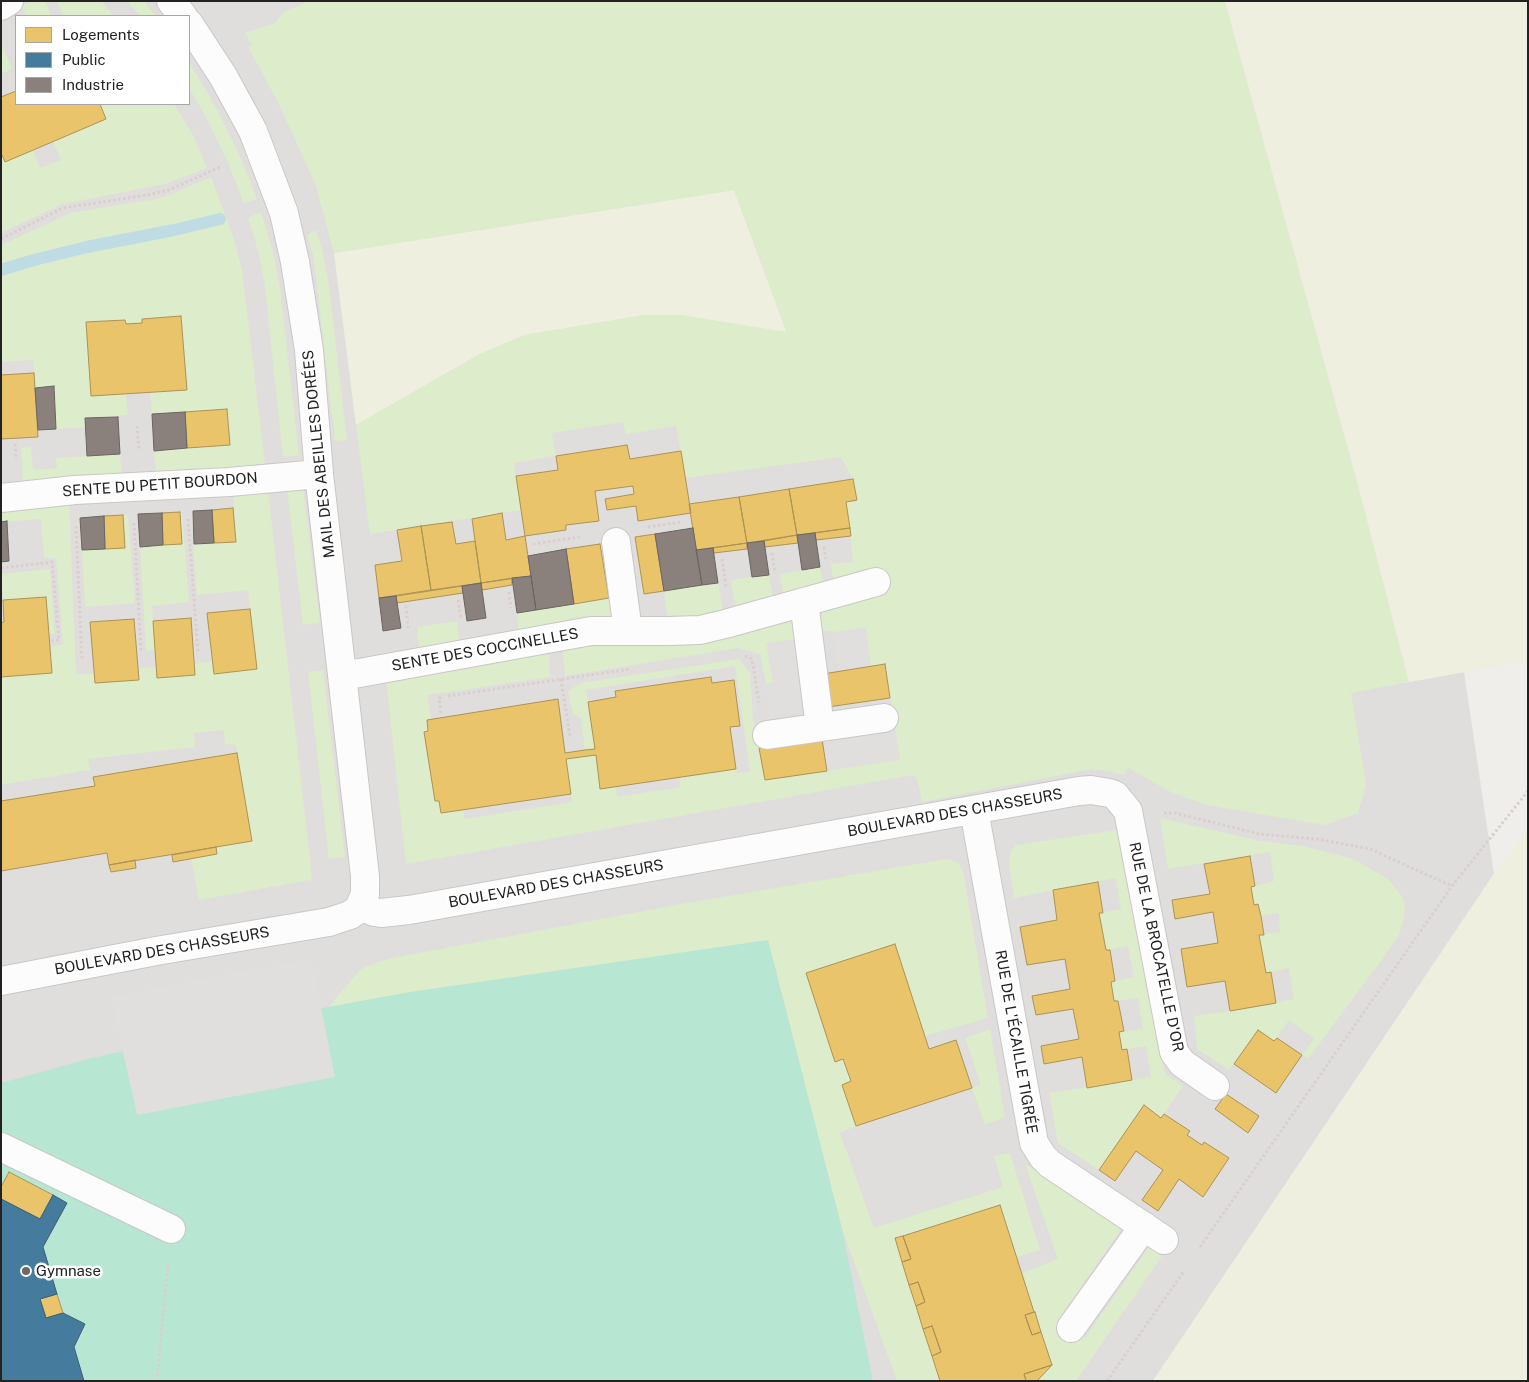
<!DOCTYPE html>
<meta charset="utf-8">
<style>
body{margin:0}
#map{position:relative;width:1529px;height:1382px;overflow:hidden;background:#f0eeeb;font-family:"Public Sans",sans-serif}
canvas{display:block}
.frame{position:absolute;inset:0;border:2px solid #222;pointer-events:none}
.legend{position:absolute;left:15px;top:15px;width:175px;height:90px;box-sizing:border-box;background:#fff;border:1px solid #a7a7a7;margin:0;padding:6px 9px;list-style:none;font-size:15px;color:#222}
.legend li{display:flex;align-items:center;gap:10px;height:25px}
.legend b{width:25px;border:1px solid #a7a7a7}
</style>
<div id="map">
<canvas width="1529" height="1382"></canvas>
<div class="frame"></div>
<ul class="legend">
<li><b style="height:14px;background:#e9c46a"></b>Logements</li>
<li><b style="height:14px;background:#457b9d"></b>Public</li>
<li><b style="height:14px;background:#8a817c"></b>Industrie</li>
</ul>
</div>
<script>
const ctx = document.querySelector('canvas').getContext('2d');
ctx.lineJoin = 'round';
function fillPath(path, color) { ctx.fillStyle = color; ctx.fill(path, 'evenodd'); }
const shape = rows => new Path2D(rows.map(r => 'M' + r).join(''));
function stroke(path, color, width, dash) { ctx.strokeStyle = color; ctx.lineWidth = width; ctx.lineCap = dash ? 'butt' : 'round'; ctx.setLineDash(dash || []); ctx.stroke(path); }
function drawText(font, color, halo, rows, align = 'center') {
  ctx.font = font + ' "Public Sans",sans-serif'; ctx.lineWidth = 5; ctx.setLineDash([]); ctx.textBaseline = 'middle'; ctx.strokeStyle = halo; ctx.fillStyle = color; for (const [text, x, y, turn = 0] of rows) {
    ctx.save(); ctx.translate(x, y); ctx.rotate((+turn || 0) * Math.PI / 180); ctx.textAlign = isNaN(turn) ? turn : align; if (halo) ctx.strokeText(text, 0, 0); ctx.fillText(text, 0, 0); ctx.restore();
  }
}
const residential = shape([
 [1,1,666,1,841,457,853,479,857,503,1066,743,1464,672,1494,874,1153,1381,1,1381],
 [16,16,189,16,189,104,16,104]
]);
const farmland = shape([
 [1225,1,1528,1,1528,662,1464,672,1409,682,1357,481],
 [734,190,787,333,681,315,645,315,525,335,480,354,356,425,334,253],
 [1528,829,1528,1381,1153,1381,1494,874]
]);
const grass = shape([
 [30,1,45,1,51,16,26,16,22,6],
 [57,1,101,1,114,16,63,16],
 [127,1,144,1,156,16,140,16],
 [309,1,1225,1,1357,481,1409,682,1351,693,1366,785,1358,813,1324,825,1207,805,1171,792,1128,768,1123,775,1113,772,1092,769,922,802,918,782,913,775,406,864,386,679,543,648,549,656,550,677,427,695,431,719,427,720,441,813,463,809,465,819,572,802,566,759,596,755,600,789,616,787,617,797,680,787,679,777,736,769,737,773,750,772,735,666,586,690,595,749,585,750,581,718,573,714,568,691,581,683,739,659,750,673,753,718,759,748,895,727,885,664,840,672,834,632,822,630,818,624,817,617,820,608,834,584,831,564,853,562,846,502,857,503,853,479,841,457,685,478,676,426,626,434,623,422,552,433,556,456,514,463,521,510,370,534,356,425,480,354,525,335,645,315,681,315,787,332,734,190,334,253,316,186,278,102,248,47,252,45,245,33,275,23,284,12],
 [1,43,12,69,1,74],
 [189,62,218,111,242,161,257,199,244,204,229,165,205,115,189,88],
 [100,104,174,104,194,137,207,168,165,184,62,204,1,233,1,155,2,155,6,162,33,150,40,168,61,160,53,142,106,119],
 [211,177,233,236,242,270,265,464,258,468,156,475,154,451,230,445,227,409,152,414,150,392,187,389,181,317,142,319,142,323,126,324,125,320,86,323,91,396,126,394,128,415,85,418,86,427,56,429,54,386,35,388,33,360,1,362,1,245,71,213,156,199,170,195],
 [261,212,273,252,280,288,299,455,283,457,265,287,259,254,248,218],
 [316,230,323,253,329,286,347,440,335,441,317,287,313,255,307,235],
 [31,447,33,470,57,468,56,458,120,454,122,480,23,485,21,448],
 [303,487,320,623,303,625,287,489],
 [268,491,312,877,310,880,199,900,191,858,217,854,216,847,252,841,236,745,225,744,224,730,194,733,195,747,88,759,90,770,1,785,1,677,52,673,50,647,63,644,56,559,44,557,41,519,1,522,1,507,69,499,76,674,94,674,95,683,138,668,156,667,157,678,195,675,194,664,212,661,214,674,257,669,248,590,197,595,193,545,236,542,233,493],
 [182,511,189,602,152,606,155,650,146,651,140,547,182,544,180,512],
 [123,515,128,515,135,603,85,607,82,550,125,548],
 [820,567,824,588,784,599,780,574],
 [50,569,55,634,49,634,46,597,3,600,1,574],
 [769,575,774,601,736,613,731,580],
 [718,583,724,616,669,626,664,591],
 [609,598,612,621,519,635,517,613],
 [794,614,804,679,766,684,760,654,738,648,565,676,562,644],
 [457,621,460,648,420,655,417,627],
 [323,670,345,857,329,859,308,672],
 [1160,818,1260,841,1303,846,1353,859,1387,878,1402,896,1405,908,1403,921,1399,935,1381,961,1308,1059,1302,1055,1314,1039,1289,1020,1274,1041,1258,1030,1229,1070,1197,1049,1194,1016,1230,1011,1294,999,1289,968,1266,973,1259,935,1280,932,1279,913,1261,916,1258,904,1254,905,1251,887,1274,881,1270,852,1168,869],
 [1117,830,1123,835,1165,1074,1183,1086,1161,1118,1144,1105,1099,1170,1058,1143,1049,1093,1151,1077,1146,1046,1122,1050,1119,1032,1143,1029,1138,998,1114,1001,1111,982,1134,977,1128,946,1106,950,1099,913,1121,909,1116,878,1014,898,1009,863,1010,853,1016,845],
 [947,859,958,862,963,871,988,1018,925,1036,895,944,806,973,835,1062,843,1059,851,1081,842,1085,856,1126,840,1133,874,1228,1003,1187,994,1156,1010,1153,1040,1250,1017,1257,1000,1205,895,1238,940,1381,897,1381,842,1229,768,940,328,1007,361,969,387,959,687,903],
 [990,1029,1005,1117,985,1125,972,1088,981,1085,965,1038],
 [1025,1164,1122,1228,1057,1321,1085,1338,1149,1247,1162,1256,1076,1381,1037,1381,1052,1365,1022,1273,1058,1259]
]);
const pitch = shape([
 [768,940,842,1229,873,1381,1,1381,1,1083,92,1058,328,1007,410,992]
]);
const parking = shape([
 [866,627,871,666,885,664,890,698,828,707,840,671,834,632],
 [798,639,809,710,770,716,766,684,773,683,766,643],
 [895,728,900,760,765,780,759,748],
 [311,959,335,1077,137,1115,111,997]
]);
const homes = shape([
 [16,91,16,104,100,104,106,119,5,162,2,155,1,155,1,97,16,91],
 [181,316,187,390,91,396,86,322,125,320,126,324,142,323,142,319,181,316],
 [34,373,38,437,1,439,1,375,34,373],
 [227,409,230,445,187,448,185,412,227,409],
 [627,445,630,459,681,451,691,513,638,521,636,506,607,510,605,499,634,494,633,486,595,491,599,521,566,525,566,530,525,536,516,476,558,470,556,456,627,445],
 [853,479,857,500,846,502,850,528,797,535,789,489,853,479],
 [789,489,797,535,747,543,739,497,789,489],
 [739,497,747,543,696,550,689,504,739,497],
 [233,508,236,542,214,543,212,510,233,508],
 [180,512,182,544,163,545,162,513,180,512],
 [502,513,506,540,525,536,531,576,481,583,472,519,502,513],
 [123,515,125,548,105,549,104,516,123,515],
 [452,522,456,544,475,541,481,583,431,590,421,526,452,522],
 [421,526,431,590,379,598,375,565,402,561,397,530,421,526],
 [850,528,851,536,816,540,815,533,850,528],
 [655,534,664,591,644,594,635,537,655,534],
 [797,535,798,543,765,547,764,541,797,535],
 [747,543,747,549,714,553,713,548,747,543],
 [600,544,609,598,574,604,566,549,600,544],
 [512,578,512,585,482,590,481,583,512,578],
 [462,586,463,593,397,603,396,596,462,586],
 [46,597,52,673,1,677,1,623,4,622,3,600,46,597],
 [250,609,257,669,214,674,207,613,250,609],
 [191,618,195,675,157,678,153,621,191,618],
 [134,619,139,680,95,683,90,622,134,619],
 [885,664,890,698,828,707,823,674,885,664],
 [711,677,712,683,734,680,740,726,730,727,736,769,600,789,596,755,566,759,571,794,441,813,439,801,435,801,424,732,428,731,427,720,558,699,565,753,585,750,595,749,588,702,616,697,615,691,711,677],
 [822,739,827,771,765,780,759,748,822,739],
 [237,753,252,841,109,865,107,853,1,871,1,801,95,786,93,777,237,753],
 [216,847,217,854,173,862,172,855,216,847],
 [1250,856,1255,886,1251,887,1254,905,1258,904,1261,916,1264,935,1259,935,1266,973,1271,972,1276,1003,1230,1011,1225,981,1187,987,1181,949,1218,943,1213,912,1175,919,1172,900,1210,894,1204,864,1250,856],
 [135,860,136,868,111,872,109,865,135,860],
 [1098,882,1103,913,1099,913,1106,950,1110,950,1115,981,1111,982,1114,1001,1118,1001,1124,1031,1119,1032,1122,1050,1127,1049,1132,1080,1087,1088,1082,1057,1044,1064,1041,1046,1079,1039,1073,1009,1036,1015,1032,996,1070,989,1065,959,1027,965,1020,927,1057,920,1053,890,1098,882],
 [895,944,929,1049,956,1040,972,1088,856,1126,842,1085,851,1081,843,1059,835,1062,806,973,895,944],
 [1258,1030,1274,1041,1277,1038,1302,1055,1276,1093,1234,1064,1258,1030],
 [1226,1094,1259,1116,1248,1133,1215,1109,1226,1094],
 [1144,1105,1161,1118,1164,1114,1190,1131,1187,1135,1202,1145,1204,1142,1229,1158,1203,1197,1179,1179,1158,1211,1142,1200,1163,1170,1136,1151,1115,1181,1099,1170,1144,1105],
 [9,1172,53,1195,40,1219,1,1199,1,1187,9,1172],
 [1000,1205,1034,1312,1025,1315,1032,1335,1041,1332,1052,1365,1024,1374,1026,1381,940,1381,932,1356,941,1352,932,1326,923,1329,916,1306,925,1302,918,1282,909,1285,902,1262,911,1259,903,1236,1000,1205],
 [903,1236,911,1259,902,1262,895,1238,903,1236],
 [918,1282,925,1302,916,1306,909,1285,918,1282],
 [57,1294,63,1313,46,1318,40,1299,57,1294],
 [1035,1312,1041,1332,1032,1335,1025,1315,1035,1312],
 [932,1326,941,1352,932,1356,923,1329,932,1326],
 [1052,1365,1037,1381,1026,1381,1024,1374,1052,1365]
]);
const public = shape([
 [53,1195,67,1203,43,1247,57,1294,40,1299,46,1318,63,1313,85,1324,74,1347,84,1381,1,1381,1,1199,40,1219,53,1195]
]);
const industry = shape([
 [54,386,56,429,38,430,35,388,54,386],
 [185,412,187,448,154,451,152,414,185,412],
 [118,417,120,454,87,456,85,418,118,417],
 [212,510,214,543,194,544,193,511,212,510],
 [162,513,163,545,140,547,138,514,162,513],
 [104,516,105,549,82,550,80,518,104,516],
 [7,521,9,561,1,562,1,522,7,521],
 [693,528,702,585,664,591,655,534,693,528],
 [815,533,820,567,802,570,797,535,815,533],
 [764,541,769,575,752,577,747,543,764,541],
 [713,548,718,583,702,585,696,550,713,548],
 [566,549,574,604,536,610,528,556,566,549],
 [531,576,536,610,517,613,512,578,531,576],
 [481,583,486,618,467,621,462,586,481,583],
 [396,596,401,628,383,631,379,598,396,596]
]);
const stream = shape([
 [1,270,34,260,87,247,174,230,220,219]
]);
const path = shape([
 [1,239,63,208,147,195,169,190,220,167],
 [137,426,139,451],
 [15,444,16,460],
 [188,519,198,653],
 [134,523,141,652],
 [76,526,82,661],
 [648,527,682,522],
 [533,544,580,537],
 [824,547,826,559],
 [772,553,775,573],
 [722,559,726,587],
 [1,568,52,562,59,640,50,641],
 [509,592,511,608],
 [458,600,461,618],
 [406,606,408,628],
 [745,656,752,659,759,702],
 [561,679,570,736],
 [448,696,630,669],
 [441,713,439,698,442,697],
 [1164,813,1175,813,1259,834,1317,839,1370,849,1452,886],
 [1200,1247,1452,886,1528,791],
 [157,1381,168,1264],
 [1107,1381,1184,1271]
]);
const minor = shape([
 [171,1,183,16],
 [1,6,9,1],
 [1,498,75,490,229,482,319,474],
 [616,542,628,631],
 [804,602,820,727],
 [343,676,591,631,669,631,700,630,725,624,876,582],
 [767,735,884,718],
 [974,810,1034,1143,1043,1157,1050,1164,1164,1240],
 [360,906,374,912,381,913,409,910,1079,791,1091,790,1109,793,1115,795,1128,811,1174,1052,1182,1063,1215,1086],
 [1,981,156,951,329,922,350,915,356,911,360,906,365,894,365,876,319,474,309,350,295,262,284,213,253,131,223,76,189,24],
 [1,1147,171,1229],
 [1071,1328,1144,1226]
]);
const markers = [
 [26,1271,5,"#6a6968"]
];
const streetNames = [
 ["MAIL DES ABEILLES DORÉES",319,454,-96],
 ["SENTE DU PETIT BOURDON",160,485,-4],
 ["SENTE DES COCCINELLES",485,650,-10],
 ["BOULEVARD DES CHASSEURS",955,813,-10],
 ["BOULEVARD DES CHASSEURS",556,884,-10],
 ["RUE DE LA BROCATELLE D'OR",1156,947,78],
 ["BOULEVARD DES CHASSEURS",162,951,-10],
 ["RUE DE L'ÉCAILLE TIGRÉE",1016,1042,80]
];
const poiNames = [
 ["Gymnase",36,1271]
];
fillPath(residential, '#dfdedc');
fillPath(farmland, '#efefdf');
fillPath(grass, '#ddeccb');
fillPath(pitch, '#b7e6d2');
fillPath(parking, '#e0dfde');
fillPath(homes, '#e9c46a');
stroke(homes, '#ad9354', 1);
fillPath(public, '#457b9d');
stroke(public, '#3a6078', 1);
fillPath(industry, '#8a817c');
stroke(industry, '#6b6461', 1);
stroke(stream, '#bfdbe3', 12);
stroke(minor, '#c9c8c7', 30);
stroke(path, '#dccecd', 3, [2.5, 2.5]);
stroke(minor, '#fdfcfc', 28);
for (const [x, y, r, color] of markers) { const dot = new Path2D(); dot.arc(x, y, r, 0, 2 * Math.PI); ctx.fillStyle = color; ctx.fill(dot); stroke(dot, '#fff', 2); }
drawText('15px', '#222', '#fff', streetNames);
drawText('15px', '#222', '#fff', poiNames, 'left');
</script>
